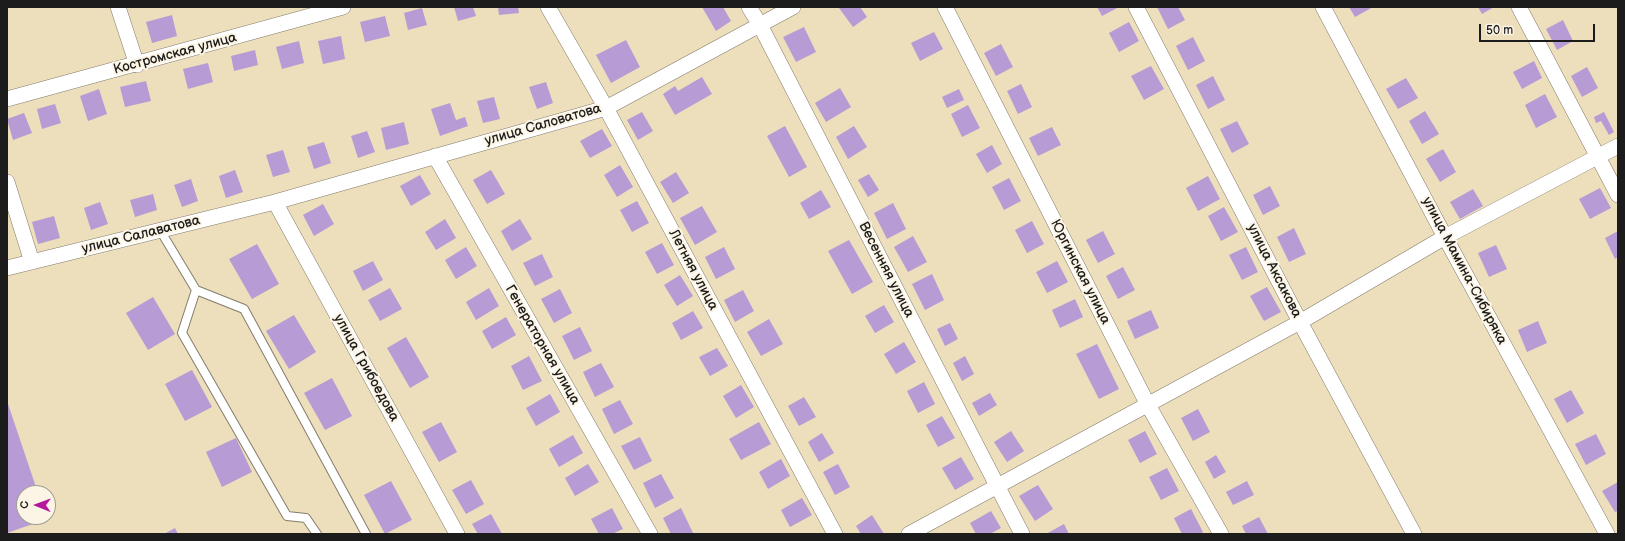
<!DOCTYPE html>
<meta charset="utf-8">
<style>
body{margin:0}
#map{position:relative;width:1625px;height:541px;overflow:hidden;background:#eddebc;font-family:"Balsamiq Sans",sans-serif}
canvas{display:block}
.frame{position:absolute;inset:0;border:8px solid #1c1c1c;pointer-events:none}
.north{position:absolute;left:16px;top:485px;width:40px;height:40px;box-sizing:border-box;background:#fcf5e5;border:1px solid #a29e95;border-radius:50%;rotate:271deg;font-size:11px;font-weight:700;line-height:16px;text-align:center;color:#1c1c1c}
.north::after{content:'';display:block;margin:auto;width:14px;height:18px;background:#b5179e;clip-path:polygon(50% 0,100% 100%,50% 72%,0 100%)}
.scale{position:absolute;left:1479px;top:24px;width:116px;height:18px;box-sizing:border-box;border:2px solid #1c1c1c;border-top:0;padding-left:5px;font-size:12px;line-height:14px;white-space:nowrap;color:#1c1c1c;-webkit-text-stroke:3px #fcf5e5;paint-order:stroke}
</style>
<div id="map">
<canvas width="1625" height="541"></canvas>
<div class="frame"></div>
<div class="north">С</div>
<div class="scale">50 m</div>
</div>
<script>
const ctx = document.querySelector('canvas').getContext('2d');
ctx.lineJoin = 'round';
function fillPath(path, color) { ctx.fillStyle = color; ctx.fill(path, 'evenodd'); }
const shape = rows => new Path2D(rows.map(r => 'M' + r).join(''));
function stroke(path, color, width, dash) { ctx.strokeStyle = color; ctx.lineWidth = width; ctx.lineCap = dash ? 'butt' : 'round'; ctx.setLineDash(dash || []); ctx.stroke(path); }
function drawText(font, color, halo, rows, align = 'center') {
  ctx.font = font + ' "Balsamiq Sans",sans-serif'; ctx.lineWidth = 4; ctx.setLineDash([]); ctx.textBaseline = 'middle'; ctx.strokeStyle = halo; ctx.fillStyle = color; for (const [text, x, y, turn = 0] of rows) {
    ctx.save(); ctx.translate(x, y); ctx.rotate((+turn || 0) * Math.PI / 180); ctx.textAlign = isNaN(turn) ? turn : align; if (halo) ctx.strokeText(text, 0, 0); ctx.fillText(text, 0, 0); ctx.restore();
  }
}
const building = shape([
 [454,7,473,7,476,16,458,21],
 [498,7,518,7,519,13,499,15],
 [702,7,723,7,731,21,716,31],
 [841,7,860,7,867,17,853,27,839,8],
 [1097,7,1119,7,1102,16],
 [1157,7,1178,7,1185,20,1168,29],
 [1349,7,1373,7,1355,17],
 [1478,7,1494,7,1482,14],
 [422,8,427,25,408,30,404,13],
 [172,15,177,36,152,43,146,22],
 [385,16,390,36,365,42,360,22],
 [1563,20,1573,41,1557,50,1546,29],
 [1129,22,1139,41,1119,52,1109,33],
 [804,27,816,52,796,62,783,37],
 [934,32,943,49,920,61,911,43],
 [341,36,345,59,323,64,318,41],
 [1193,37,1205,61,1188,70,1176,46],
 [626,40,640,67,611,83,596,55],
 [299,41,304,63,282,69,276,47],
 [1001,44,1013,67,996,76,984,53],
 [255,50,258,65,234,71,231,56],
 [1534,61,1542,78,1522,89,1513,72],
 [208,63,213,82,188,89,183,69],
 [1151,66,1164,89,1144,100,1131,76],
 [1587,67,1598,88,1582,97,1571,76],
 [1213,76,1225,100,1208,109,1196,85],
 [702,77,712,94,675,115,663,94,675,86,678,91],
 [1406,78,1418,98,1398,109,1386,89],
 [146,81,151,101,125,107,120,87],
 [546,82,553,103,537,109,529,87],
 [1021,84,1032,107,1018,114,1007,91],
 [840,88,851,107,826,122,815,103],
 [99,89,107,114,88,121,80,96],
 [959,89,964,100,947,108,942,97],
 [1545,94,1557,117,1536,128,1525,105],
 [494,97,500,119,483,123,477,101],
 [450,103,456,120,465,117,468,126,440,136,431,109],
 [55,104,61,123,42,129,37,109],
 [968,105,980,128,962,137,951,114],
 [1425,111,1439,134,1422,144,1409,121],
 [642,112,653,131,638,140,627,120],
 [1604,112,1614,132,1609,135,1601,121,1596,123,1594,117],
 [24,113,32,133,13,140,7,119],
 [1237,121,1249,144,1232,153,1220,129],
 [404,122,409,144,386,150,381,128],
 [785,126,807,167,789,177,767,136],
 [854,126,867,147,848,159,836,137],
 [1052,127,1061,145,1038,156,1029,138],
 [602,129,612,146,590,158,580,141],
 [367,131,375,152,358,158,351,136],
 [324,142,331,163,314,169,307,147],
 [992,145,1002,164,987,173,976,154],
 [1443,149,1456,172,1440,182,1426,159],
 [283,150,290,172,273,177,266,155],
 [620,165,633,187,617,197,604,175],
 [235,170,243,192,226,198,219,176],
 [491,170,505,194,487,204,473,180],
 [676,172,689,193,673,203,660,182],
 [869,174,879,190,868,197,858,180],
 [420,175,431,194,411,206,400,186],
 [1208,176,1220,199,1198,211,1186,188],
 [1009,178,1021,201,1004,210,992,187],
 [191,179,198,201,182,207,174,185],
 [1270,186,1280,206,1263,215,1253,195],
 [1600,188,1611,208,1590,219,1579,199],
 [1473,189,1483,206,1460,219,1450,202],
 [821,190,831,207,809,219,800,203],
 [153,194,157,210,135,217,130,200],
 [637,201,649,223,632,232,620,210],
 [100,202,108,224,91,230,84,208],
 [893,203,906,229,887,239,874,213],
 [323,204,334,224,314,236,303,215],
 [702,206,717,232,695,245,680,218],
 [1224,207,1238,232,1221,241,1208,216],
 [54,216,60,238,38,244,32,222],
 [445,219,456,238,436,250,425,232],
 [520,219,532,239,512,251,501,231],
 [1032,221,1044,244,1027,253,1015,230],
 [1294,228,1306,254,1289,262,1277,237],
 [1103,231,1115,254,1098,263,1086,240],
 [1618,231,1618,257,1615,259,1605,238],
 [913,236,927,262,908,272,894,247],
 [849,240,873,282,852,294,828,251],
 [662,243,674,265,657,274,645,252],
 [257,244,279,284,252,299,229,259],
 [1496,245,1507,269,1489,277,1478,253],
 [466,247,477,266,456,279,445,260],
 [724,247,735,269,716,279,705,257],
 [1246,247,1258,272,1242,280,1229,255],
 [542,254,553,277,535,286,523,263],
 [373,261,383,280,363,291,353,271],
 [1057,261,1068,282,1047,293,1036,272],
 [1123,267,1135,290,1118,299,1106,276],
 [932,274,944,300,925,310,912,284],
 [680,275,693,296,677,306,664,285],
 [1267,287,1281,312,1264,321,1250,296],
 [390,288,402,309,380,321,368,300],
 [489,288,499,306,476,320,466,302],
 [560,289,572,313,554,323,541,299],
 [743,290,754,311,735,322,724,300],
 [153,297,175,334,148,350,126,313],
 [1075,299,1083,317,1060,328,1052,310],
 [884,305,894,322,875,333,865,316],
 [1151,310,1159,328,1135,339,1127,321],
 [693,311,703,328,681,340,672,323],
 [294,315,316,352,289,369,266,331],
 [506,317,516,335,492,349,482,331],
 [769,319,783,344,761,356,747,332],
 [1538,321,1547,343,1527,352,1518,330],
 [950,323,958,339,945,346,937,329],
 [580,327,592,351,574,360,562,336],
 [406,337,429,377,410,388,387,348],
 [904,342,916,362,896,374,884,354],
 [1097,344,1119,389,1099,399,1076,354],
 [717,348,728,366,710,376,699,357],
 [529,356,542,381,523,390,511,366],
 [965,356,974,374,962,381,953,363],
 [601,363,614,387,595,397,583,372],
 [192,370,212,407,185,421,165,384],
 [332,378,352,416,325,430,304,393],
 [924,382,935,404,918,413,907,391],
 [741,385,754,407,736,418,723,396],
 [1571,390,1584,413,1567,423,1554,399],
 [990,393,997,405,979,416,972,403],
 [550,394,560,412,536,426,526,408],
 [804,397,816,417,799,426,788,406],
 [620,400,633,424,614,434,602,409],
 [7,401,38,493,24,493,24,517,46,517,47,519,7,533],
 [1198,409,1210,432,1193,441,1181,418],
 [942,416,955,438,938,447,926,425],
 [441,422,457,452,439,462,422,432],
 [759,422,771,444,741,460,729,439],
 [1011,431,1024,451,1007,462,994,442],
 [1145,431,1157,454,1140,463,1128,440],
 [822,433,834,453,819,462,808,442],
 [1596,434,1606,454,1586,465,1575,444],
 [573,435,583,453,559,467,549,449],
 [640,437,652,461,634,470,621,446],
 [236,438,252,472,222,487,206,452],
 [1216,455,1226,472,1214,479,1205,462],
 [961,457,974,479,955,490,942,468],
 [781,459,790,476,768,489,759,472],
 [588,464,599,482,575,496,565,478],
 [838,464,850,487,835,495,823,472],
 [1167,468,1179,491,1161,500,1149,477],
 [661,474,674,498,655,508,643,483],
 [471,480,484,504,466,514,452,490],
 [391,481,412,520,385,534,364,495],
 [1247,481,1254,495,1233,505,1226,492],
 [1618,482,1618,511,1615,512,1602,491],
 [1038,485,1053,509,1035,521,1019,496],
 [802,498,812,515,790,527,781,510],
 [612,508,623,529,612,534,599,534,591,519],
 [681,508,693,533,671,534,663,518],
 [1191,509,1203,532,1200,534,1182,534,1174,518],
 [991,511,1001,528,990,534,976,534,970,523],
 [491,514,502,534,478,534,472,524],
 [872,515,884,534,861,534,856,526],
 [1259,517,1268,534,1246,534,1242,526],
 [1064,524,1069,534,1046,534],
 [175,528,178,534,164,534]
]);
const service = shape([
 [160,230,196,290,182,333,287,516,306,518,317,534],
 [196,290,244,309,366,534]
]);
const minor = shape([
 [118,7,137,65],
 [548,7,606,108,835,534],
 [749,7,760,25,1022,534],
 [945,7,1148,405,1221,534],
 [1136,7,1300,322,1414,534],
 [1323,7,1445,237,1607,534],
 [1519,7,1618,195],
 [7,99,343,7],
 [435,156,650,534],
 [7,182,32,262],
 [275,202,457,534],
 [7,268,275,202,606,108,793,7],
 [909,534,1300,322,1445,237,1618,146]
]);
const streetNames = [
 ["Костромская улица",175,54,-15],
 ["улица Саловатова",543,125,-16],
 ["улица Салаватова",141,235,-14],
 ["Летняя улица",693,270,62],
 ["Весенняя улица",886,270,63],
 ["улица Аксакова",1274,271,63],
 ["улица Мамина-Сибиряка",1464,271,62],
 ["Юргинская улица",1080,272,63],
 ["Генераторная улица",542,345,60],
 ["улица Грибоедова",366,368,61]
];
fillPath(building, '#b79bd4');
stroke(service, '#847d6c', 10);
stroke(minor, '#847d6c', 16);
stroke(service, '#fff', 8);
stroke(minor, '#fff', 15);
drawText('14px', '#1c1c1c', '#fcf5e5', streetNames);
</script>
